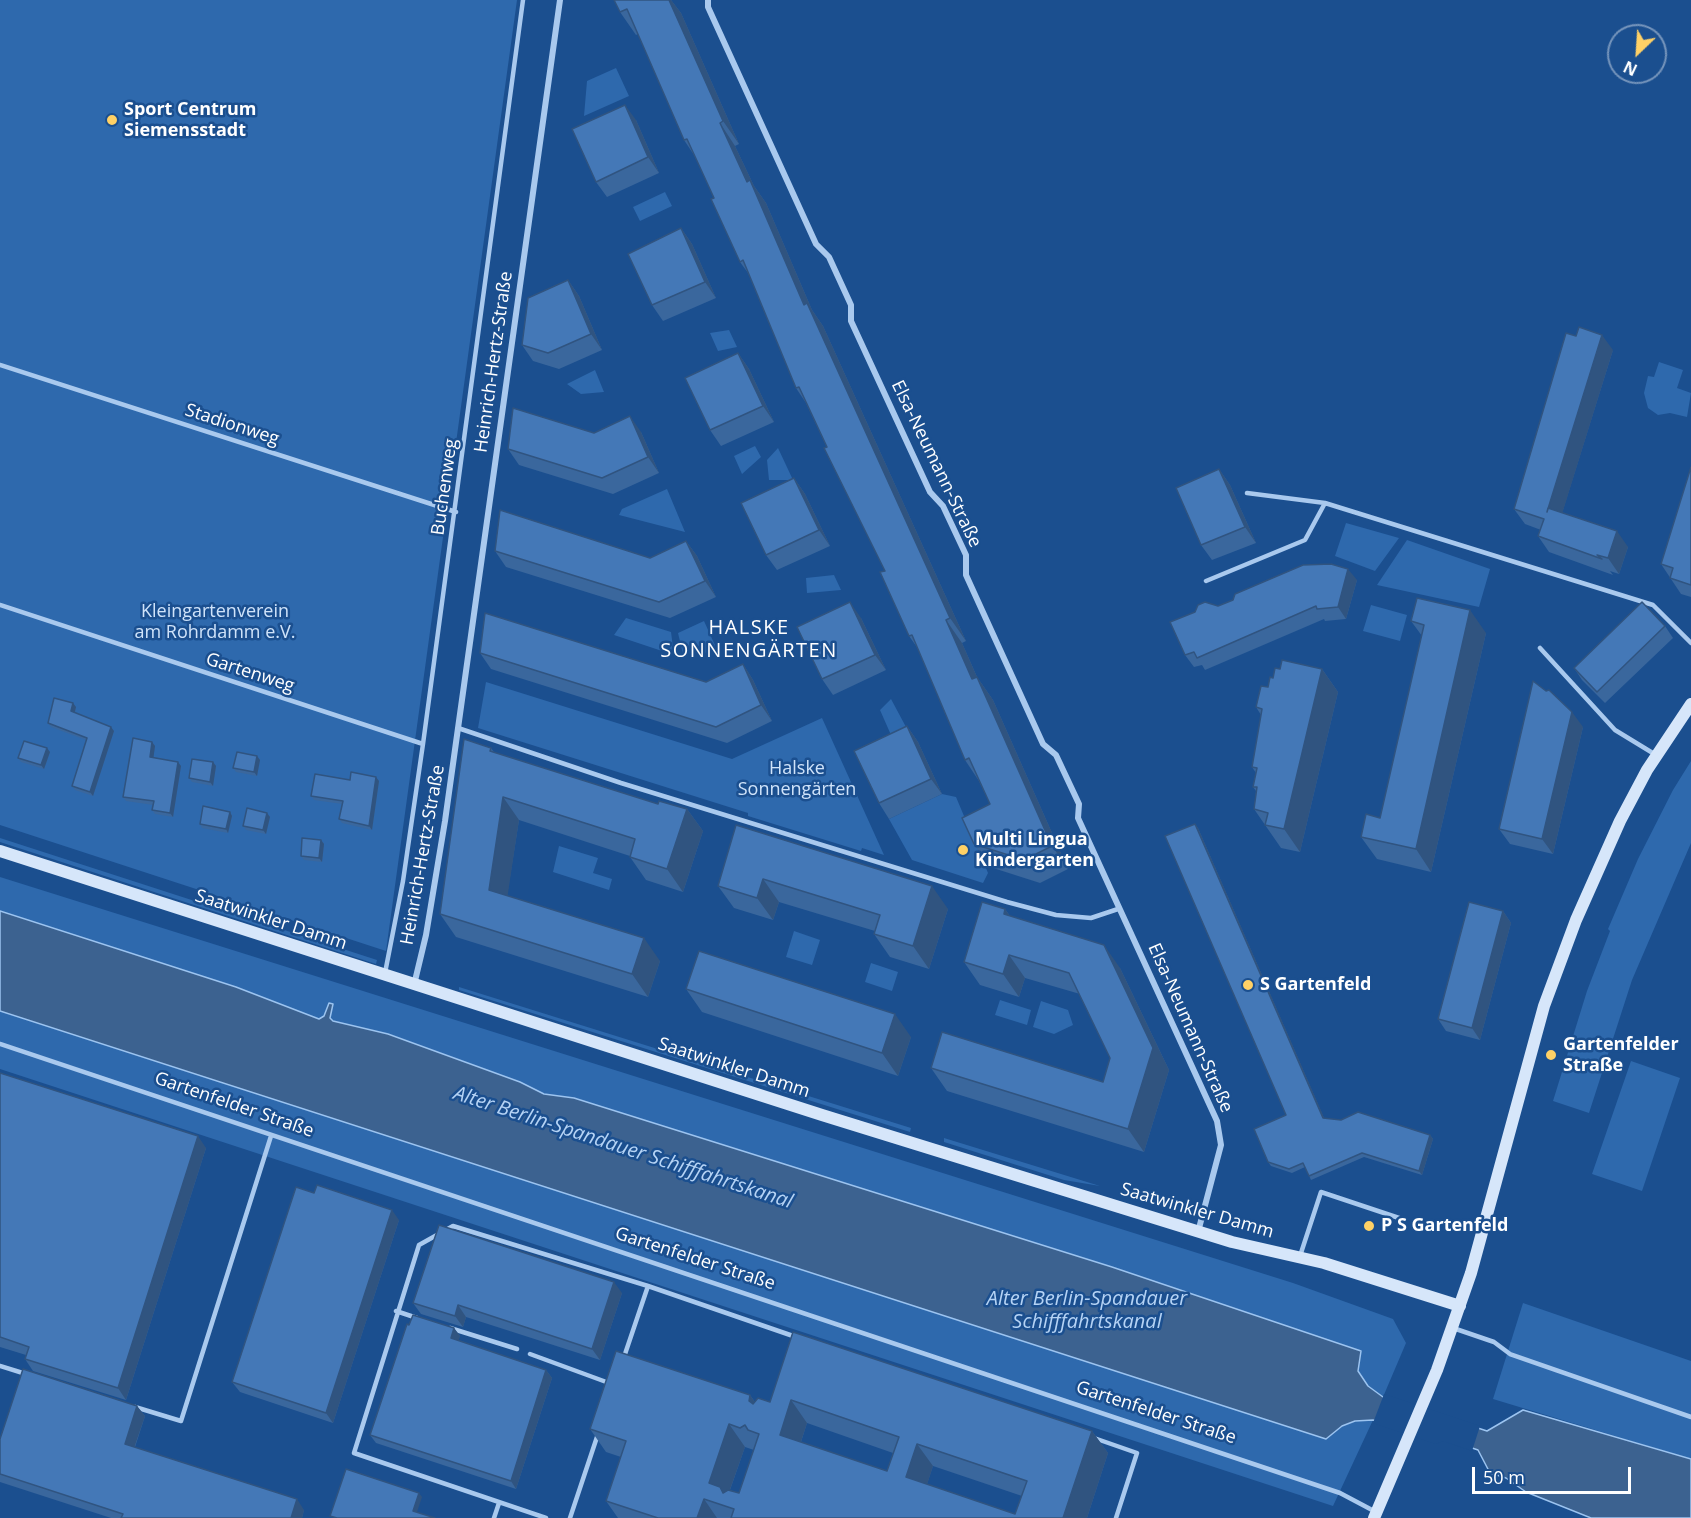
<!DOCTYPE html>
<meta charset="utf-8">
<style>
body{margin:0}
#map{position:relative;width:1691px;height:1518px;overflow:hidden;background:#1b4f8f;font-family:"Open Sans",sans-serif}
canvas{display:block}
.north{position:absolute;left:1607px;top:24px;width:60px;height:60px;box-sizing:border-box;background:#1b4f8f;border:2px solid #7695bc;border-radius:50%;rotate:205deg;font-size:16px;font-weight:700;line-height:24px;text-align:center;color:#fff}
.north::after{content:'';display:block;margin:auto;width:21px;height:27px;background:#ffd166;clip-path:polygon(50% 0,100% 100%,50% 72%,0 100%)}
.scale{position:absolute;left:1472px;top:1467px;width:159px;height:27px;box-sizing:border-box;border:3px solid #fff;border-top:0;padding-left:8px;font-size:18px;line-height:21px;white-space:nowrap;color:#fff;-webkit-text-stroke:4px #1b4f8f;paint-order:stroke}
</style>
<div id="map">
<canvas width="1691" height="1518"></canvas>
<div class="north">N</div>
<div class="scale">50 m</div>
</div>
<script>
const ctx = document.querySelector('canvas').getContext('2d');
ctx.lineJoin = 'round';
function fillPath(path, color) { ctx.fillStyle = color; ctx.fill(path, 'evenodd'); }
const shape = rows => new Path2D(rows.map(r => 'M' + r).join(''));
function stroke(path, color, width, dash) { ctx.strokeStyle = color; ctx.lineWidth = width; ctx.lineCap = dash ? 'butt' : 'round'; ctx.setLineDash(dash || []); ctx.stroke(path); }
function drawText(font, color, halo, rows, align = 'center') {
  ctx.font = font + ' "Open Sans",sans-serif'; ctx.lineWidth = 5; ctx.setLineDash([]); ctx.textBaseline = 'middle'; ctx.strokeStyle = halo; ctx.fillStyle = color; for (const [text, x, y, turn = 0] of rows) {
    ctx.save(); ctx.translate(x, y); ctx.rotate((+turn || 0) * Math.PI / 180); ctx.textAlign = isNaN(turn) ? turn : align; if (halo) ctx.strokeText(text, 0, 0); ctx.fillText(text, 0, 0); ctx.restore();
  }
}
const green = shape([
 [0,0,517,0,386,951,0,825],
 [616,68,629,96,584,116,587,81],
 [665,192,672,206,640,221,633,207],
 [729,330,737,347,718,351,710,333],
 [1659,362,1683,370,1677,388,1691,393,1687,417,1670,413,1658,415,1648,408,1644,393,1648,376,1654,377],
 [595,370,604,392,581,394,567,384],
 [755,446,761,457,742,474,734,456],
 [778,448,793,480,769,480,767,460],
 [667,489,685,532,619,515,622,509],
 [1346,523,1399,538,1375,571,1335,556],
 [1407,540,1490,569,1479,607,1377,585],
 [834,575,841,590,807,593,806,578],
 [1371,605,1407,615,1400,641,1363,631],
 [626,618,671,632,674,655,614,635],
 [704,621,718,652,683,654,678,633],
 [486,682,732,759,822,718,884,855,862,848,861,851,748,816,748,813,478,728],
 [891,699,906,727,891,735,880,710],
 [1691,761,1691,843,1632,980,1589,1113,1553,1101,1587,991,1610,931,1608,929,1638,859,1673,790],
 [942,794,956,797,988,873,983,883,912,860,889,819],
 [0,838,377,960,376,964,0,842],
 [559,846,598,858,593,873,612,879,609,890,553,872],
 [0,877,1293,1283,1393,1319,1406,1343,1383,1397,1368,1386,1358,1371,1361,1351,1112,1267,574,1098,544,1094,520,1082,389,1034,333,1021,330,1018,330,1003,324,1017,319,1019,236,987,0,911],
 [794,931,820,940,812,965,786,957],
 [871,963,898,972,892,991,865,982],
 [459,987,911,1128,910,1132,459,990],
 [1000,1000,1031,1010,1027,1025,995,1015],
 [1041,1001,1068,1010,1073,1025,1054,1034,1033,1027],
 [0,1011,1326,1439,1342,1426,1355,1421,1373,1420,1333,1506,0,1069],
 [1631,1061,1680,1078,1642,1191,1592,1174],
 [944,1138,1100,1186,1064,1180,944,1142],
 [1523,1303,1691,1361,1691,1459,1493,1399]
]);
const water = shape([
 [0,911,236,987,319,1019,324,1016,329,1003,333,1004,330,1018,333,1021,388,1034,520,1082,544,1094,574,1098,1112,1267,1361,1351,1358,1371,1368,1386,1383,1397,1487,1431,1523,1410,1691,1459,1691,1518,1591,1518,1526,1492,1506,1478,1490,1473,1478,1450,1443,1438,1437,1441,1373,1420,1355,1421,1342,1426,1326,1439,0,1011,0,911]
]);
const pier = shape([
 [1384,1394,1480,1426,1472,1451,1443,1441,1436,1444,1373,1423]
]);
const lane = shape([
 [0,365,456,512],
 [1247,493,1325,503,1653,605,1691,643],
 [1206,581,1305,540,1325,503],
 [0,605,423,744],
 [1540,648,1615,730,1656,755],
 [458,728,621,783,1007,902,1056,915,1091,918,1118,909],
 [385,973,403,881,423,744,523,0],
 [0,1044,1340,1493,1374,1511],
 [1300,1256,1321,1192,1405,1220],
 [396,1311,417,1318],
 [450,1328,517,1349],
 [1453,1328,1494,1342,1510,1354,1691,1417],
 [530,1354,609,1383],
 [624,1357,648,1286],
 [0,1366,26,1374],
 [135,1407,181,1421,271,1136],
 [1094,1438,1137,1453,1116,1518],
 [494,1518,499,1503],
 [546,1518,354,1453,419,1245,453,1226,648,1286,796,1337],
 [570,1518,598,1434]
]);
const street = shape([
 [708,0,708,7,816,244,829,257,851,305,851,321,930,492,943,506,966,555,966,575,1043,744,1056,755,1079,804,1078,818,1217,1121,1221,1145,1198,1232],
 [414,985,426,935,445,821,560,0]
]);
const secondary = shape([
 [0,851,822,1115,1232,1242,1324,1263,1460,1306],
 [1374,1518,1437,1370,1471,1273,1544,1006,1576,920,1620,821,1647,770,1691,704]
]);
const wall = shape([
 [614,0,671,0,681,13,739,144,735,146,754,186,766,203,812,310,823,326,966,641,962,643,977,677,993,700,1068,869,1040,883,990,867,974,844,990,804,979,781,965,760,919,650,909,636,885,571,806,403,796,388,748,273,740,262,714,198,694,155,684,140,638,34,636,35,620,12],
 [636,120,659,173,607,197,596,182],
 [681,228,692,244,716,298,663,321,652,305],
 [568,280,579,296,602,350,559,369,533,361,522,345],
 [1613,350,1562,513,1628,547,1619,574,1610,571,1613,575,1549,552,1538,536,1541,530,1525,524,1514,509],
 [738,353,749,369,774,422,721,446,710,430],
 [641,432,659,473,613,494,519,465,508,449,594,433],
 [1691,467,1691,597,1681,594,1661,564],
 [1219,469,1230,485,1256,543,1212,560,1201,545],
 [794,478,805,494,830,546,777,570,766,555],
 [686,541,697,556,716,597,670,618,506,567,495,551,650,558],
 [1357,580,1346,619,1325,621,1324,619,1205,670,1202,665,1194,667,1185,655,1218,606,1233,600],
 [861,618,886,670,833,695,822,679],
 [1411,621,1486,633,1431,872,1377,859,1361,837,1380,818,1422,636],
 [1665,626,1673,638,1605,703,1582,680,1574,668],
 [480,653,706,682,743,664,753,680,772,721,727,743,491,669],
 [1280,669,1322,669,1338,692,1300,852,1281,848,1254,809,1256,791,1253,787,1256,773,1252,767,1261,715,1256,707,1273,678],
 [76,707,75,713,114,731,93,796,75,790,72,786,86,740,51,727,48,723],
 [907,726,918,742,942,794,889,819,879,803],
 [1583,727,1553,854,1510,844,1499,829],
 [152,742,155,746,153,757,181,766,173,817,155,814,152,810,153,805,126,801,123,797],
 [491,748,494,752,658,804,687,809,703,831,683,892,646,880,630,857,630,856,519,820,507,896,660,961,648,997,456,937,440,914],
 [50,752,44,769,21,762,18,758],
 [257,756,260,760,257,776,236,772,233,768],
 [213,762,216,766,213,786,192,782,189,778],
 [379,781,372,830,342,823,339,819,342,804,314,800,311,796],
 [230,812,232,816,228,833,202,828,200,824],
 [267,813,270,817,266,834,246,830,243,826],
 [1195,824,1198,828,1324,1118,1430,1135,1433,1139,1422,1175,1364,1157,1311,1180,1305,1167,1292,1173,1271,1166,1268,1162,1286,1115],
 [736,825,948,909,929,969,890,957,874,934,875,931,779,902,773,920,734,908,718,886],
 [321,840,324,844,322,862,304,860,301,856],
 [1005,909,1010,916,1120,968,1169,1070,1144,1152,947,1091,931,1068,1103,1082,1110,1058,1080,994,1025,978,1019,997,980,985,964,962],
 [1503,911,1511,923,1480,1040,1446,1031,1438,1019],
 [686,989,911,1037,898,1076,702,1012],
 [0,1073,206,1148,126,1400,33,1371,25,1359,26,1355,0,1347],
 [399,1220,333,1423,240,1392,232,1382],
 [622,1293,600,1360,466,1317,463,1327,421,1314,413,1303],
 [409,1325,454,1328,460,1336,458,1340,546,1370,552,1378,516,1489,376,1443,370,1435],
 [793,1332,1092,1431,1108,1453,1087,1518,618,1518,606,1501,621,1457,606,1452,590,1429,750,1395,755,1402,770,1402],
 [807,1423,893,1453,887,1471,801,1442],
 [745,1447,754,1450,739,1493,730,1490],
 [933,1466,1022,1496,1015,1514,927,1484],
 [137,1406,145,1416,135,1447,304,1510,302,1518,111,1518,0,1482,0,1439]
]);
const shadedWall = shape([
 [666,0,671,0,681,13,739,144,723,121],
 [625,105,636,120,659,173,648,157],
 [720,123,735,146,754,186,766,203,812,310,823,326,966,641,950,618],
 [681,228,692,244,716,298,705,282],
 [568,280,579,296,602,350,591,334],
 [1602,335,1613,350,1558,527,1547,512],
 [738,353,749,369,774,422,763,406],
 [630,416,641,432,659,473,648,457],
 [1219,469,1230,485,1256,543,1245,527],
 [794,478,805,494,830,546,819,530],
 [1617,531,1628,547,1619,574,1608,558],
 [686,541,697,556,716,597,705,581],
 [1348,569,1357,580,1346,619,1338,607],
 [850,602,861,618,886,670,875,655],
 [1470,610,1486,633,1431,872,1416,849],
 [946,620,962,643,988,702,972,679],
 [743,664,753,680,772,721,761,705],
 [1322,669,1338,692,1300,852,1284,829],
 [977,677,993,700,1068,869,1052,846],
 [73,703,76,707,74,715,71,711],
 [1572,712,1583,727,1553,854,1542,839],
 [907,726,918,742,942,794,931,779],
 [111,727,114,731,93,796,90,792],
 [152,742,155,746,153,761,150,757],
 [47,748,50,752,44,769,41,765],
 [257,756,260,760,257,776,254,772],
 [178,762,181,766,173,817,170,813],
 [213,762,216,766,213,786,210,782],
 [376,777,379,781,372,830,369,826],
 [503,797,519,820,505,913,489,890],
 [687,809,703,831,683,892,667,869],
 [230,812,232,816,228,833,226,829],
 [267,813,270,817,266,834,263,830],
 [1195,824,1198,828,1326,1122,1323,1118],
 [321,840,324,844,322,862,319,858],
 [763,879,779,902,773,920,757,898],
 [932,886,948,909,929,969,913,946],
 [1005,909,1021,932,1004,914],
 [1503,911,1511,923,1480,1040,1472,1028],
 [644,938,660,961,648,997,632,974],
 [1104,945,1120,968,1169,1070,1144,1152,1128,1129],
 [1009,955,1025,978,1019,997,1003,974],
 [895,1014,911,1037,898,1076,882,1053],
 [1430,1135,1433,1139,1422,1175,1419,1171],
 [198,1136,206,1148,126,1400,118,1388],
 [392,1210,399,1220,333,1423,326,1413],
 [614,1282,622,1293,600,1360,592,1349],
 [458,1305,466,1317,463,1327,455,1316],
 [454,1328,460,1336,457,1346,451,1338],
 [546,1370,552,1378,516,1489,511,1481],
 [750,1395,766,1418,749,1401],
 [791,1400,807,1423,796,1457,780,1435],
 [137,1406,145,1416,132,1454,125,1444],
 [729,1424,745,1447,727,1498,709,1483],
 [1092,1431,1108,1453,1087,1518,1063,1518],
 [917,1444,933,1466,922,1500,906,1477],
 [419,1493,422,1497,416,1515,413,1511],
 [297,1499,304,1510,302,1518,291,1518],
 [704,1499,717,1518,697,1518]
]);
const building = shape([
 [614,0,669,0,723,121,720,123,747,182,750,180,804,305,807,303,950,618,946,620,972,679,977,677,1052,846,1024,860,974,844,962,818,990,804,969,758,965,760,912,635,909,636,880,572,885,571,824,448,827,447,799,387,796,388,743,260,740,262,711,199,714,198,687,139,684,140,627,9,620,12,614,0],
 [625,105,648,157,596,182,572,129,625,105],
 [681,228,705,282,652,305,628,254,681,228],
 [568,280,591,334,548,353,522,345,528,298,568,280],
 [1579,327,1602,335,1547,512,1548,508,1617,531,1608,558,1597,555,1602,559,1538,536,1544,519,1514,509,1566,333,1576,336,1579,327],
 [738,353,763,406,710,430,685,378,738,353],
 [513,408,594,433,630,416,648,457,602,478,508,449,513,408],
 [1691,467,1691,585,1670,578,1673,568,1661,564,1691,467],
 [1219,469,1245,527,1201,545,1176,488,1219,469],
 [794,478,819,530,766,555,741,503,794,478],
 [500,510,650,558,686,541,705,581,659,602,495,551,500,510],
 [1331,564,1348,569,1338,607,1317,609,1316,606,1197,658,1194,652,1185,655,1170,622,1195,612,1198,605,1205,602,1218,606,1233,600,1235,594,1303,565,1331,564],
 [1417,598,1470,610,1416,849,1361,837,1366,814,1380,818,1424,625,1411,621,1417,598],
 [850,602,875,655,822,679,797,627,850,602],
 [1642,602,1665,626,1597,692,1574,668,1642,602],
 [485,613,706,682,743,664,761,705,716,727,480,653,485,613],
 [1282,660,1322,669,1284,829,1265,825,1268,813,1254,809,1257,787,1253,787,1257,768,1252,767,1262,709,1256,707,1261,686,1268,687,1270,677,1273,678,1275,668,1280,669,1282,660],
 [1533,681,1546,691,1549,690,1572,712,1542,839,1499,829,1533,681],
 [54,698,73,703,71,711,111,727,90,792,72,786,87,738,48,723,54,698],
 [907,726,931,779,879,803,854,751,907,726],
 [133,738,152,742,150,757,178,762,170,813,152,810,154,801,123,797,133,738],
 [464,739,491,748,490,751,658,804,659,801,687,809,667,869,630,857,635,839,503,797,489,890,644,938,632,974,440,914,464,739],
 [24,741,47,748,41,765,18,758,24,741],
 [237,752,257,756,254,772,233,768,237,752],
 [192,759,213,762,210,782,189,778,192,759],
 [351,772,376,777,369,826,339,819,343,801,311,796,315,774,350,780,351,772],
 [203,806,230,812,226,829,200,824,203,806],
 [247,808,267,813,263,830,243,826,247,808],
 [1195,824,1323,1118,1341,1120,1358,1112,1430,1135,1419,1171,1362,1153,1309,1176,1303,1163,1289,1169,1268,1162,1254,1129,1286,1115,1165,836,1195,824],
 [736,825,932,886,913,946,874,934,880,915,763,879,757,898,718,886,736,825],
 [302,838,321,840,319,858,301,856,302,838],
 [982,902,1005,909,1004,914,1104,945,1153,1048,1128,1129,931,1068,942,1032,1103,1082,1110,1058,1069,973,1009,955,1003,974,964,962,982,902],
 [1469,902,1503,911,1472,1028,1438,1019,1469,902],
 [699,951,895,1014,882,1053,686,989,699,951],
 [0,1073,198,1136,118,1388,25,1359,29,1347,0,1337,0,1073],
 [317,1185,392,1210,326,1413,232,1382,296,1187,314,1193,317,1185],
 [439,1225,614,1282,592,1349,458,1305,455,1316,413,1303,439,1225],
 [413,1315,454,1328,451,1338,546,1370,511,1481,370,1435,407,1324,409,1325,413,1315],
 [793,1332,1092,1431,1063,1518,731,1518,734,1509,704,1499,697,1518,658,1518,606,1501,626,1441,590,1429,616,1351,750,1395,749,1401,753,1404,758,1398,770,1402,793,1332],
 [791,1400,899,1437,887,1471,780,1435,791,1400],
 [729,1424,740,1428,745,1425,748,1430,759,1434,739,1493,728,1490,723,1493,720,1487,709,1483,729,1424],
 [917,1444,1027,1481,1015,1514,906,1477,917,1444],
 [23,1369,137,1406,125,1444,297,1499,291,1518,121,1518,123,1514,0,1474,0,1439,23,1369],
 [346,1469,419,1493,413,1511,435,1518,337,1518,330,1516,346,1469]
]);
const markers = [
 [112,120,6,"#ffd166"],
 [963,850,6,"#ffd166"],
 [1248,985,6,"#ffd166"],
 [1551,1055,6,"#ffd166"],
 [1369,1226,6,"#ffd166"]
];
const poiNames = [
 ["Sport Centrum",124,110],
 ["Siemensstadt",124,131],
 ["Multi Lingua",975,840],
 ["Kindergarten",975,861],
 ["S Gartenfeld",1260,985],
 ["Gartenfelder",1563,1045],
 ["Straße",1563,1066],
 ["P S Gartenfeld",1381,1226]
];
const streetNames = [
 ["Heinrich-Hertz-Straße",494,362,-82],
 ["Stadionweg",232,425,18],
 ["Elsa-Neumann-Straße",936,464,64],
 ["Buchenweg",445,487,-82],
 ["Gartenweg",250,673,18],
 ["Heinrich-Hertz-Straße",423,855,-80],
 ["Saatwinkler Damm",271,920,18],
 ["Elsa-Neumann-Straße",1190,1028,66],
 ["Saatwinkler Damm",734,1068,18],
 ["Gartenfelder Straße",234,1105,19],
 ["Saatwinkler Damm",1197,1211,16],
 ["Gartenfelder Straße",695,1259,18],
 ["Gartenfelder Straße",1156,1413,18]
];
const parkNames = [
 ["Kleingartenverein",215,612],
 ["am Rohrdamm e.V.",215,633],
 ["Halske",797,769],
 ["Sonnengärten",797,790]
];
const neighbourhoodNames = [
 ["HALSKE",749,628],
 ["SONNENGÄRTEN",749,651]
];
const waterNames = [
 ["Alter Berlin-Spandauer Schifffahrtskanal",623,1148,18],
 ["Alter Berlin-Spandauer",1087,1299],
 ["Schifffahrtskanal",1087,1322]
];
fillPath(green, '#2e69ad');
fillPath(water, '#3c6290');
stroke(water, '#9cc4f0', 1.5);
fillPath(pier, '#1b4f8f');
stroke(lane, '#a9c9ee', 4.5);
stroke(street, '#a9c9ee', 6);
stroke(secondary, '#d6e6fa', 12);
fillPath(wall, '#3a679d');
fillPath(shadedWall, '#305480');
fillPath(building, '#4478b7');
stroke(building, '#305480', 1.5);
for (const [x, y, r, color] of markers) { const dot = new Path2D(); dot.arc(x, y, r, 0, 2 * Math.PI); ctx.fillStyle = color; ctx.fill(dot); stroke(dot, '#1b4f8f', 2); }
drawText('bold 18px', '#fff', '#1b4f8f', poiNames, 'left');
drawText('18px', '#fff', '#1b4f8f', streetNames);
drawText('18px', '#cfe3fa', '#1b4f8f', parkNames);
ctx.letterSpacing = '1.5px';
drawText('20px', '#fff', '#1b4f8f', neighbourhoodNames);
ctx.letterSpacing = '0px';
drawText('italic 20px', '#b5d3f5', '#1b4f8f', waterNames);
</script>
